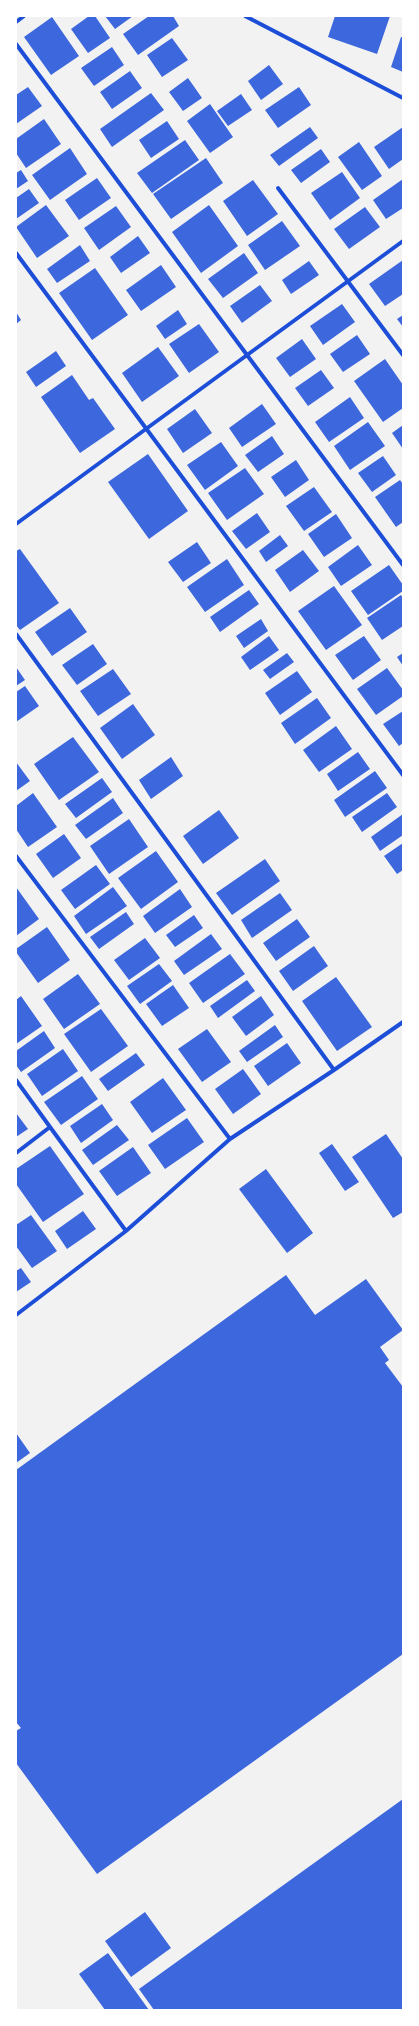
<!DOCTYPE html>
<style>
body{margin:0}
#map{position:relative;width:419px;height:2026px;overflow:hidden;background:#f2f2f2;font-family:Montserrat,sans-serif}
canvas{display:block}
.frame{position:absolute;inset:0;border:17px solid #fff;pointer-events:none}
</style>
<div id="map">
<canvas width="419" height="2026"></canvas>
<div class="frame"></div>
</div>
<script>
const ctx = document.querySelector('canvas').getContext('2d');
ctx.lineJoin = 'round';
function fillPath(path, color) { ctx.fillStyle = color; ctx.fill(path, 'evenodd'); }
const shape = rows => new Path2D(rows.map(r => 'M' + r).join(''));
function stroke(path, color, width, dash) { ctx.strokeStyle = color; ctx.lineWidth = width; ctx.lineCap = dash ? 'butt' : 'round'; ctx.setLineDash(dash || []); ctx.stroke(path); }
const building = shape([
 [89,16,95,16,110,38,88,53,71,29],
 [105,16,133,16,115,29],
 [149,16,173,16,179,26,138,55,123,34],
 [335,16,390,16,377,54,328,37],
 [52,17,79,56,51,75,24,37],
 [401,37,403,37,403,72,391,67],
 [172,38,188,60,162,77,147,55],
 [112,47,124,65,94,86,81,68],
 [269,65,283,84,261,100,248,81],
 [130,71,142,88,112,109,100,92],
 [188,78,202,98,183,111,169,92],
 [28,87,42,106,16,124,16,95],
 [299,87,311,105,278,128,265,110],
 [151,93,164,110,112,147,100,129],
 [241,94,252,110,228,126,217,111],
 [210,104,233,137,210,153,187,121],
 [44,119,61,144,26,168,16,153,16,139],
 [167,121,179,139,151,158,139,140],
 [310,127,318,138,279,166,270,155],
 [403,127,403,159,389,169,374,147],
 [185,140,199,160,152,193,137,173],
 [359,142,382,176,362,190,338,157],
 [70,148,87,174,50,200,32,175],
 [321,149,330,162,301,183,291,170],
 [206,158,223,183,171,219,153,194],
 [21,170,28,181,16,189,16,173],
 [342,172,360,198,330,220,311,193],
 [97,178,111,198,79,220,65,200],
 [403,179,403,208,386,219,373,200],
 [253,180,278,214,247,236,223,201],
 [29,189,39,203,16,219,16,198],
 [46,205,69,236,37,258,16,227],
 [209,205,238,246,201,273,172,232],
 [116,206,131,227,99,250,84,228],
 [365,207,380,227,349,249,334,229],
 [282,221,300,246,265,270,248,245],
 [138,236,150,253,121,273,110,257],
 [80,245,90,261,57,283,47,269],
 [244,253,258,273,223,298,208,279],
 [403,260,403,294,385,306,369,284],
 [309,261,319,275,291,294,282,280],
 [161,265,176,287,141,311,126,290],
 [95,268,128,315,92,340,59,293],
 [260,285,272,301,242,323,230,306],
 [342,304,355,322,323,345,310,326],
 [178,310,187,324,165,339,156,326],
 [16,312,21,320,16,324],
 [403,315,403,327,397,319],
 [199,324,219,352,189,373,169,344],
 [357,335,370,354,343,372,330,354],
 [302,339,316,359,290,377,276,358],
 [158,347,179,376,142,402,122,373],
 [56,351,66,366,36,387,26,372],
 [385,359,403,385,403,408,383,422,354,381],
 [321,370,334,388,308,406,295,388],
 [72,375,89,400,93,398,115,429,80,453,41,397],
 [350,397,364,418,329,442,315,422],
 [262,404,276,424,242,447,229,428],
 [195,409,212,433,183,453,167,429],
 [368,422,385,446,350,470,334,446],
 [403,425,403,449,392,433],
 [272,436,284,454,258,472,245,455],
 [221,442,238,466,205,490,187,465],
 [148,454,188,511,149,539,108,482],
 [383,456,396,475,372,492,358,473],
 [296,460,309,480,285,497,271,477],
 [245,468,264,494,227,520,208,493],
 [400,480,403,484,403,522,396,527,375,497],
 [314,487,332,512,304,531,286,506],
 [257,513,270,532,246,549,232,531],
 [336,514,352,538,324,557,308,534],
 [280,535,288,546,266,562,259,551],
 [197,542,211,563,183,582,168,562],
 [358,545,372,565,341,586,328,567],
 [20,549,59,603,20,630,16,625,16,551],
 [303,550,319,571,290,592,275,570],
 [227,559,244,585,205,612,187,587],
 [389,565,403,585,403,591,368,615,351,591],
 [334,586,362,625,326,650,298,611],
 [249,590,259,604,220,632,210,617],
 [401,595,403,598,403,626,382,640,367,618],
 [70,608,87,632,52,656,35,632],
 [261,619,268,631,244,648,236,636],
 [269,636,279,650,250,670,241,657],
 [364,636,381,660,353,680,335,655],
 [93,644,107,664,77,685,62,665],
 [287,653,294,662,270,679,263,670],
 [403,653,403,666,397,657],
 [16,667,25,680,16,686],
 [387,668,403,690,403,696,376,715,357,689],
 [113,669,131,694,98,716,80,691],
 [297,671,312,692,280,715,265,693],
 [25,686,39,706,16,722,16,692],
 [317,698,331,718,295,744,281,723],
 [133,704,155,735,122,759,100,728],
 [403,711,403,743,399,746,383,724],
 [336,726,352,749,319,772,303,750],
 [73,737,99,772,59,800,34,764],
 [358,752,370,769,338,791,327,774],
 [171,757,183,776,151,799,139,780],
 [16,762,30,781,16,791],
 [375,771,387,788,345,817,334,800],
 [102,778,112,792,76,818,65,804],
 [33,793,57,827,28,847,16,829,16,806],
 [387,793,397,807,362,832,352,817],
 [113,798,123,813,86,839,75,825],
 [219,810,239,838,203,864,183,836],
 [403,814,403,835,380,851,371,837],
 [129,819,148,847,109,874,90,846],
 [64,834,81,858,53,878,36,854],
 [403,843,403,870,397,874,384,856],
 [156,851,178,882,141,909,118,878],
 [265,859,280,881,232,915,216,893],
 [96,865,110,884,75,909,61,890],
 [16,887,39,919,16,936],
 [113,887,127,906,86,934,74,916],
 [180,889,192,907,155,933,143,916],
 [280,893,292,910,252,938,241,920],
 [126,912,134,924,99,949,90,937],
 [194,915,203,928,175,947,166,935],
 [297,919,310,937,276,961,263,943],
 [47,927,70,960,38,983,16,952,16,949],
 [211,934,222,949,184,975,174,961],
 [145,938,160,958,129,980,114,960],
 [314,946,328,966,293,991,279,971],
 [230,954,245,974,203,1003,189,983],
 [159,964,172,981,140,1004,127,986],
 [78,974,100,1004,64,1029,43,999],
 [336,977,372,1027,337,1051,302,1001],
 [247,980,255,991,218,1018,210,1006],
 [173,985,189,1008,162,1026,146,1004],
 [21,996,42,1026,16,1044,16,1000],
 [261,996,274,1015,246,1036,232,1017],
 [101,1009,128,1046,91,1072,64,1034],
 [275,1025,283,1037,247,1062,239,1051],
 [207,1029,231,1062,202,1082,178,1049],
 [44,1031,55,1048,21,1072,16,1065,16,1051],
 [287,1043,301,1063,268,1086,254,1066],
 [63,1049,78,1071,42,1096,27,1074],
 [136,1053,145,1065,108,1091,99,1079],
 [243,1069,261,1094,233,1114,215,1089],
 [82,1076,98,1099,61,1125,44,1102],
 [163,1078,186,1110,152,1133,130,1102],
 [102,1104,113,1120,81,1143,70,1126],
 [16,1113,28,1129,16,1137],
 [187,1118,204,1142,165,1169,148,1145],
 [117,1125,129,1140,93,1165,82,1150],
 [386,1134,403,1159,403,1212,393,1218,352,1157],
 [332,1144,359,1182,345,1191,319,1153],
 [50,1146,84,1194,43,1222,16,1184,16,1169],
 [133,1147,151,1173,117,1196,99,1171],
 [266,1169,313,1233,287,1253,239,1189],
 [83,1211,96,1229,67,1249,55,1231],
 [31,1215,57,1251,32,1268,16,1246,16,1225],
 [21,1268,31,1282,16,1292,16,1271],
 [286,1275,315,1315,366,1279,403,1330,380,1347,389,1360,385,1363,403,1387,403,1654,97,1874,16,1763,16,1731,21,1728,16,1722,16,1470],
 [16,1433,30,1453,16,1463],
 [403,1799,403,2010,154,2010,139,1989],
 [145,1912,171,1948,131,1977,105,1941],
 [108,1953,149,2010,105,2010,79,1974]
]);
const minor = shape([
 [245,16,403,98],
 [16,22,24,16],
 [16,44,403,565],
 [278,188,403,355],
 [16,253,403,775],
 [16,524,403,241],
 [16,634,334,1070],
 [16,856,230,1139],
 [16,1080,50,1127],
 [16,1153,50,1127,126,1231],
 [16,1315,126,1231,230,1139,334,1070,403,1022]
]);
fillPath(building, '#3d67dc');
stroke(minor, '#1d4ed8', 4);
</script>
